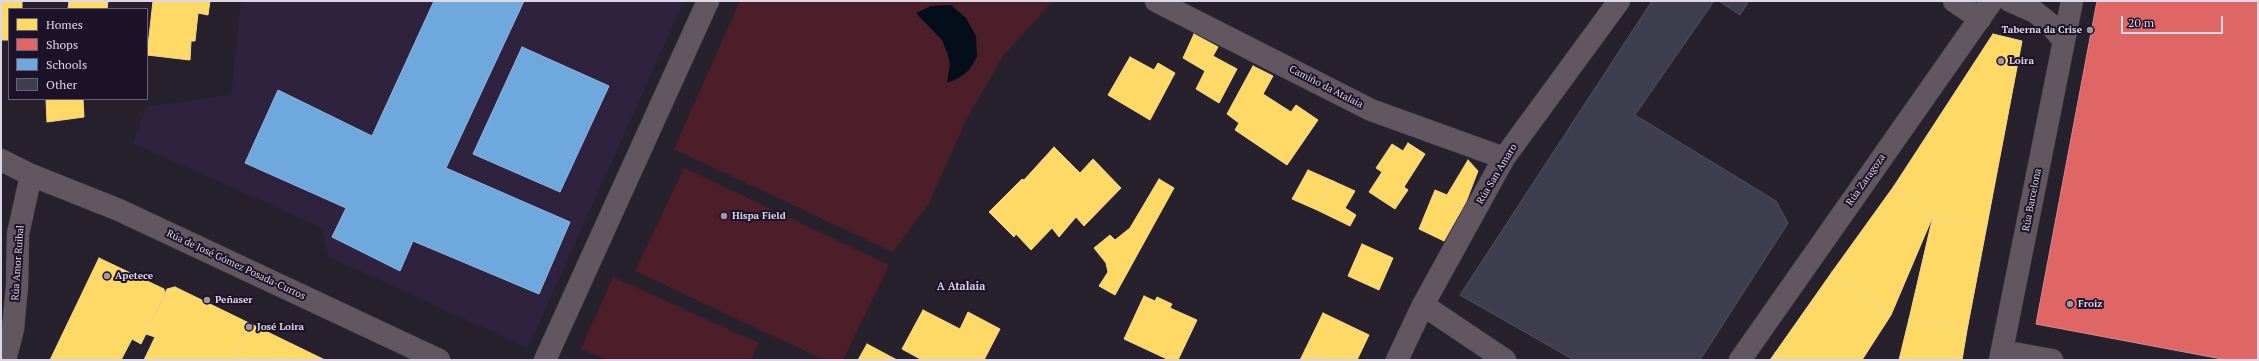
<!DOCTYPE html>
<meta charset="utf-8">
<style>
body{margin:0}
#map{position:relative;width:2259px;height:361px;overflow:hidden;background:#27212e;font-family:"PT Serif",serif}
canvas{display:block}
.frame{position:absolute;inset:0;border:2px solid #ddd7e7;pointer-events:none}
.legend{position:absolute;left:8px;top:8px;width:140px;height:92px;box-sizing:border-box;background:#1c1229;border:1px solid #696175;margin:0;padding:5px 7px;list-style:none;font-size:12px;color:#ddd7e7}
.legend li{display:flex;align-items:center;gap:8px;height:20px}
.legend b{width:20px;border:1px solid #696175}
.scale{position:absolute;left:2121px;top:16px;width:102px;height:18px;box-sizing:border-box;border:2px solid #ddd7e7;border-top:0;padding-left:5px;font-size:12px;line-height:14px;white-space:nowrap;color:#ddd7e7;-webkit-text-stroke:3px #1c1229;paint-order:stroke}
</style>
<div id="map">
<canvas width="2259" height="361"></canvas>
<div class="frame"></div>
<ul class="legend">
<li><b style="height:11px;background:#ffd966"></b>Homes</li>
<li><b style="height:11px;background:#e06666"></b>Shops</li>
<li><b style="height:11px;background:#6fa8dc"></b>Schools</li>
<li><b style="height:11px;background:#3e3e4e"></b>Other</li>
</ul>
<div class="scale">20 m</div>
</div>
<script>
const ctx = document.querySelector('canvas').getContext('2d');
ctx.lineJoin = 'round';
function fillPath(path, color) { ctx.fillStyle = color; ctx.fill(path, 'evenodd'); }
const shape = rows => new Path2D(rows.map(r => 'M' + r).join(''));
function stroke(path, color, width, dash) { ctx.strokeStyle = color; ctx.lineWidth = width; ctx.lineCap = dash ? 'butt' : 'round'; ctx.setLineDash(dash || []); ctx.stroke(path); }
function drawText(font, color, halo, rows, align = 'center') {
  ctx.font = font + ' "PT Serif",serif'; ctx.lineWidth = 4; ctx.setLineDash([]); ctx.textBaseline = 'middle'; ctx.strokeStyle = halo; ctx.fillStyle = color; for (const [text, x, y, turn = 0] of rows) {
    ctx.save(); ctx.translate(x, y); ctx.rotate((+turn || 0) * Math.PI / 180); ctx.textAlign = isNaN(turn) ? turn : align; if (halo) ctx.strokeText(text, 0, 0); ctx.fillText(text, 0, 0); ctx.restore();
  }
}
const built = shape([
 [241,1,684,1,528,348,328,256,321,227,133,143,146,107,231,95]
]);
const green = shape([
 [740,1,1053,1,1003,56,967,118,929,203,893,252,674,149],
 [684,168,889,265,843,360,824,360,635,271],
 [613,277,759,343,751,360,606,360,581,349]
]);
const water = shape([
 [951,5,966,18,976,36,977,57,969,70,959,78,947,83,950,64,947,52,942,40,916,13,931,6]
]);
const homes = shape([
 [1,1,22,1,22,9,9,9,9,40,1,40,1,1],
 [69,1,108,1,107,9,68,9,69,1],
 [153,1,210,1,208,15,198,13,195,41,191,41,190,60,147,55,153,1],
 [1194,34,1218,47,1213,56,1237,69,1219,103,1196,89,1205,71,1183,58,1194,34],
 [1993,34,2022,41,1987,225,1933,216,1894,186,1993,34],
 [1130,57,1154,70,1158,63,1175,73,1150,120,1108,95,1130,57],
 [1253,66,1273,76,1263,94,1291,112,1296,105,1318,120,1287,165,1235,130,1239,123,1227,114,1253,66],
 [46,99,83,99,84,117,47,122,46,99],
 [1408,143,1425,154,1404,187,1408,190,1395,209,1369,192,1382,172,1376,168,1392,144,1403,151,1408,143],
 [1054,147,1080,173,1093,159,1121,188,1084,226,1076,217,1059,237,1052,228,1031,250,1016,234,1014,237,989,212,1022,179,1024,180,1054,147],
 [1468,160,1478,171,1466,202,1444,241,1419,229,1435,190,1447,195,1468,160],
 [1308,170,1333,181,1317,210,1292,199,1308,170],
 [1159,179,1174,188,1115,295,1099,286,1108,272,1106,263,1094,248,1110,235,1115,240,1130,228,1159,179],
 [1333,181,1355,191,1345,208,1356,215,1350,226,1317,210,1333,181],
 [1894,186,1933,216,1891,315,1832,272,1894,186],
 [1933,216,1987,225,1967,330,1909,319,1933,216],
 [1362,244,1393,258,1379,290,1348,276,1362,244],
 [99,258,164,289,165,295,141,344,132,339,121,360,50,360,99,258],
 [1832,272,1891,315,1862,360,1785,360,1775,353,1832,272],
 [175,287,251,324,234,360,144,360,155,337,146,334,167,289,175,287],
 [1144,296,1155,301,1157,297,1172,304,1170,308,1197,320,1178,360,1169,360,1124,339,1144,296],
 [923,310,960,329,968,312,1000,329,984,360,922,360,902,349,923,310],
 [1323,313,1369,335,1357,360,1329,360,1305,350,1323,313],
 [1909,319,1967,330,1962,360,1899,360,1909,319],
 [251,324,325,360,234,360,251,324],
 [867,344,897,360,858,360,867,344],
 [1305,350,1329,360,1300,360,1305,350],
 [1775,353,1785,360,1770,360,1775,353]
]);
const shops = shape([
 [2097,1,2258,1,2258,360,2227,360,2036,324,2097,1]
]);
const schools = shape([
 [434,1,524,1,446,168,570,222,539,294,413,241,400,271,332,237,346,208,245,163,278,90,372,136,434,1],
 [522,47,609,86,560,192,473,154,522,47]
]);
const building = shape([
 [1652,1,1714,1,1635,115,1776,201,1788,223,1700,360,1574,360,1460,295,1652,1],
 [1719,1,1749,1,1740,15,1719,1]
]);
const minor = shape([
 [1156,1,1371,110,1504,158],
 [1954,1,1980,19],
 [2010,1,2035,12,2049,23,2064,41],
 [1,160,31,175,119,210,439,360],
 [1423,305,1505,360],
 [2002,351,2052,360],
 [5,360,13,329,17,286,18,234,31,175],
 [545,360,708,1],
 [1397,360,1423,305,1504,158,1619,1],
 [1740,360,1992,1],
 [2000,360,2072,1]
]);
const markers = [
 [2090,30,4,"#9d97a6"],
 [2001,61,4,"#9d97a6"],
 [724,216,4,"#9d97a6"],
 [107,276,4,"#9d97a6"],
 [207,300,4,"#9d97a6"],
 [2070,304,4,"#9d97a6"],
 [249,327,4,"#9d97a6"]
];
const poiNames = [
 ["Taberna da Crise",2082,30,"right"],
 ["Loira",2009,61],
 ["Hispa Field",732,216],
 ["Apetece",115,276],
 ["Peñaser",215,300],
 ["Froiz",2078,304],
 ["José Loira",257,327]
];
const streetNames = [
 ["Camiño da Atalaia",1326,87,27],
 ["Rúa San Amaro",1497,174,-59],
 ["Rúa Zaragoza",1866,180,-55],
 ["Rúa Barcelona",2032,200,-79],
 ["Rúa Amor Ruibal",18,263,-86],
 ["Rúa de José Gómez Posada-Curros",236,265,25]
];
const neighbourhoodNames = [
 ["A Atalaia",961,287]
];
fillPath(built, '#2e223e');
fillPath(green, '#4c1e29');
fillPath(water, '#040e1a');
fillPath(homes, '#ffd966');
stroke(homes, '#f5d88d', 1);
fillPath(shops, '#e06666');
stroke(shops, '#df888d', 1);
fillPath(schools, '#6fa8dc');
stroke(schools, '#90b6df', 1);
fillPath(building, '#3e3e4e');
stroke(building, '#51515c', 1);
stroke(minor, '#443f4b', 23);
stroke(minor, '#625660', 22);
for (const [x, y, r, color] of markers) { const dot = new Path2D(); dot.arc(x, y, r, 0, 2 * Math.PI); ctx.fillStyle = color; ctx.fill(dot); stroke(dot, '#1c1229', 1.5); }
drawText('bold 10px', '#ddd7e7', '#1c1229', poiNames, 'left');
drawText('10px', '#ddd7e7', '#1c1229', streetNames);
drawText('bold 11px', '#ddd7e7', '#1c1229', neighbourhoodNames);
</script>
